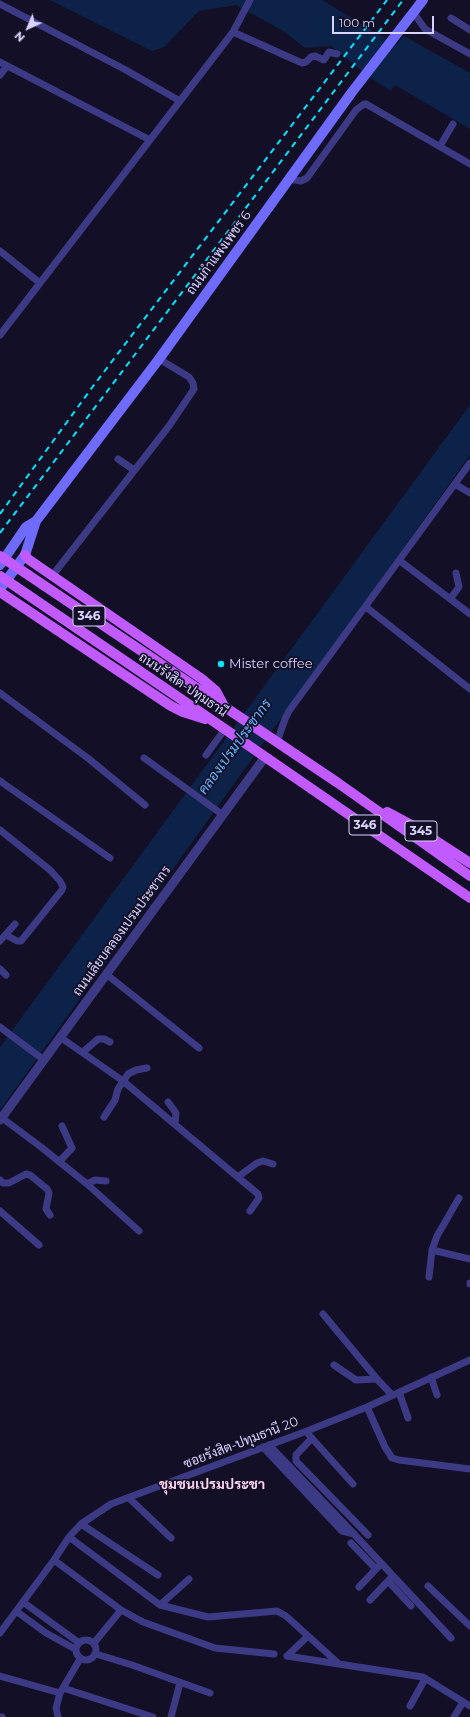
<!DOCTYPE html>
<meta charset="utf-8">
<style>
body{margin:0}
#map{position:relative;width:470px;height:1717px;overflow:hidden;background:#130f26;font-family:Montserrat,sans-serif}
canvas{display:block}
.north{position:absolute;left:8px;top:8px;width:40px;height:40px;-webkit-text-stroke:3px #130f26;paint-order:stroke;rotate:224deg;font-size:11px;font-weight:700;line-height:16px;text-align:center;color:#d9d4ff}
.north::after{content:'';display:block;margin:auto;width:14px;height:18px;background:#d9d4ff;clip-path:polygon(50% 0,100% 100%,50% 72%,0 100%)}
.scale{position:absolute;left:332px;top:16px;width:102px;height:18px;box-sizing:border-box;border:2px solid #d9d4ff;border-top:0;padding-left:5px;font-size:12px;line-height:14px;white-space:nowrap;color:#d9d4ff;-webkit-text-stroke:3px #130f26;paint-order:stroke}
</style>
<div id="map">
<canvas width="470" height="1717"></canvas>
<div class="north">N</div>
<div class="scale">100 m</div>
</div>
<script>
const ctx = document.querySelector('canvas').getContext('2d');
ctx.lineJoin = 'round';
function fillPath(path, color) { ctx.fillStyle = color; ctx.fill(path, 'evenodd'); }
const shape = rows => new Path2D(rows.map(r => 'M' + r).join(''));
function stroke(path, color, width, dash) { ctx.strokeStyle = color; ctx.lineWidth = width; ctx.lineCap = dash ? 'butt' : 'round'; ctx.setLineDash(dash || []); ctx.stroke(path); }
function drawText(font, color, halo, rows, align = 'center') {
  ctx.font = font + ' Montserrat,Sarabun,sans-serif'; ctx.lineWidth = 3.5; ctx.setLineDash([]); ctx.textBaseline = 'middle'; ctx.strokeStyle = halo; ctx.fillStyle = color; for (const [text, x, y, turn = 0] of rows) {
    ctx.save(); ctx.translate(x, y); ctx.rotate((+turn || 0) * Math.PI / 180); ctx.textAlign = isNaN(turn) ? turn : align; if (halo) ctx.strokeText(text, 0, 0); ctx.fillText(text, 0, 0); ctx.restore();
  }
}
const water = shape([
 [50,0,322,0,396,45,404,36,470,73,470,129,395,85,391,91,372,79,331,46,305,48,285,32,236,5,199,11,164,47,152,51],
 [470,405,470,455,0,1110,0,1047]
]);
const minor = shape([
 [0,4,124,69,180,101],
 [413,12,425,29,470,54],
 [451,18,470,30],
 [233,32,302,63,306,62,311,57,315,56,324,60,329,52,337,54],
 [0,62,150,140],
 [0,75,7,66],
 [440,146,453,124],
 [289,179,301,181,307,178,356,110,364,104,366,104,470,164],
 [0,251,40,283],
 [0,335,233,32,250,0],
 [118,459,134,470],
 [455,484,470,493],
 [400,561,470,614],
 [52,576,169,426,194,389,193,383,189,377,159,359],
 [450,599,459,587,456,573],
 [366,607,470,689],
 [0,693,89,759,145,805],
 [277,742,285,719,289,711,470,463],
 [206,755,225,729],
 [144,758,223,815],
 [0,781,110,858],
 [0,830,50,870,60,881,63,887,62,890,21,941,17,941,6,935],
 [0,941,15,924],
 [0,969,6,975],
 [106,974,199,1048],
 [0,1027,44,1060],
 [60,1037,123,1081,258,1194,259,1198,250,1211],
 [83,1052,98,1039,104,1039,110,1042],
 [168,1102,176,1113,175,1124],
 [104,1117,115,1100,118,1089,128,1074,136,1070,147,1068],
 [2,1118,41,1147,87,1184,139,1231],
 [59,1162,72,1148,62,1126],
 [239,1176,257,1163,263,1161,273,1164],
 [0,1180,3,1183,9,1183,26,1174,30,1175,47,1189,49,1193,46,1209,50,1215],
 [87,1184,95,1180,106,1181],
 [0,1211,39,1245],
 [432,1250,437,1236,459,1198],
 [429,1277,432,1250,470,1259],
 [470,1284,470,1283],
 [323,1314,377,1379],
 [334,1365,356,1380,377,1379,392,1395],
 [431,1377,437,1395],
 [399,1392,408,1418],
 [367,1407,385,1447,392,1458,399,1460,470,1469],
 [309,1435,353,1484],
 [312,1438,296,1455,296,1461,368,1535],
 [269,1445,354,1534,451,1638],
 [263,1447,342,1531,354,1534],
 [129,1498,171,1538],
 [81,1524,158,1575],
 [69,1537,160,1605,208,1617,277,1611,286,1616,338,1663],
 [351,1543,376,1569],
 [54,1560,121,1610,143,1622,215,1648,274,1654],
 [388,1581,411,1606],
 [428,1586,470,1626],
 [359,1587,378,1567],
 [370,1600,390,1579],
 [23,1602,78,1642],
 [160,1605,189,1579],
 [16,1611,46,1633,75,1649],
 [0,1633,54,1560,69,1537,81,1524,111,1504,307,1431,367,1407,470,1360],
 '76 1650a10 10 0 1 1 20 0a10 10 0 1 1-20 0Z',
 [94,1643,121,1610],
 [96,1654,132,1665,210,1693],
 [287,1656,423,1677,470,1706],
 [287,1656,308,1636],
 [0,1676,60,1693],
 [63,1688,153,1717],
 [410,1706,425,1679],
 [0,1717,2,1717],
 [58,1717,56,1708,60,1693,80,1659],
 [171,1717,180,1683],
 [454,1717,463,1702]
]);
const tertiary = shape([
 [0,1120,265,757]
]);
const secondary = shape([
 [0,565,26,527,36,521],
 [0,589,25,555,36,521,159,359,352,92,423,0]
]);
const primary = shape([
 [25,555,28,559,202,679,216,691,223,704],
 [0,556,338,783,470,876],
 [0,576,216,723,470,898],
 [0,592,171,706,183,712,205,719],
 [387,812,413,826,470,863]
]);
const rail = shape([
 [0,514,91,389,387,0],
 [0,533,403,0]
]);
const markers = [
 [221,664,4,"#00e5ff"]
];
const shields = [
 [89,616,32],
 [365,825,32],
 [421,831,32]
];
const shieldNames = [
 ["346",89,616],
 ["346",365,825],
 ["345",421,831]
];
const streetNames = [
 ["ถนนกำแพงเพชร 6",219,253,-54],
 ["ถนนรังสิต-ปทุมธานี",183,685,34],
 ["ถนนเลียบคลองเปรมประชากร",122,931,-54],
 ["ซอยรังสิต-ปทุมธานี 20",241,1443,-21]
];
const poiNames = [
 ["Mister coffee",229,664]
];
const waterNames = [
 ["คลองเปรมประชากร",235,747,-54]
];
const neighbourhoodNames = [
 ["ชุมชนเปรมประชา",212,1485]
];
fillPath(water, '#0c2248');
stroke(minor, '#3d3a85', 7);
stroke(tertiary, '#3d3a85', 9);
stroke(secondary, '#6f6bff', 10);
stroke(primary, '#c25bff', 10);
stroke(rail, '#00e5ff', 2, [6, 5]);
for (const [x, y, r, color] of markers) { const dot = new Path2D(); dot.arc(x, y, r, 0, 2 * Math.PI); ctx.fillStyle = color; ctx.fill(dot); stroke(dot, '#130f26', 1.5); }
for (const [x, y, w] of shields) { const box = new Path2D(); box.roundRect(x - w / 2, y - 10, w, 20, 3); ctx.fillStyle = '#130f26'; ctx.fill(box); stroke(box, '#d9d4ff', 1); }
drawText('bold 12px', '#d9d4ff', null, shieldNames);
drawText('13px', '#d9d4ff', '#130f26', streetNames);
drawText('13px', '#d9d4ff', '#130f26', poiNames, 'left');
drawText('italic 14px', '#62b6ff', '#130f26', waterNames);
drawText('bold 14px', '#ffd6f0', '#130f26', neighbourhoodNames);
</script>
